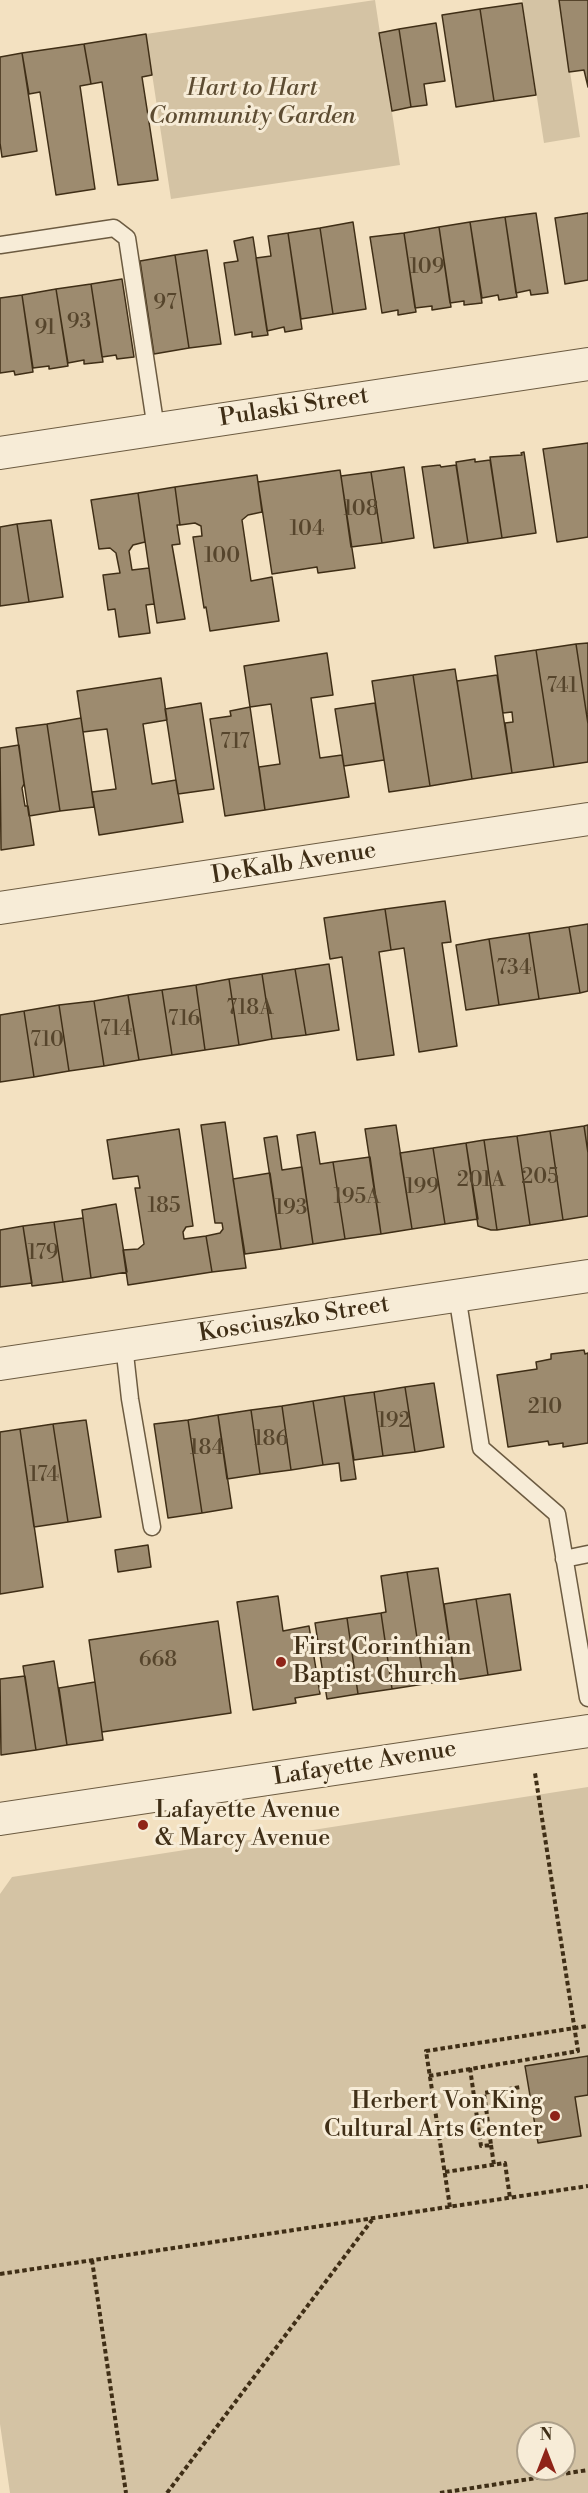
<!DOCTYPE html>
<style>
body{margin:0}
#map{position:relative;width:588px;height:2493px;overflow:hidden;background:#f3e1c1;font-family:"Libre Bodoni",serif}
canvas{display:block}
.north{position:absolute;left:516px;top:2421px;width:60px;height:60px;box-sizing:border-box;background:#f7ecd7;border:2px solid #ada08a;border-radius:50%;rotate:0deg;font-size:16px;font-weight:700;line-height:24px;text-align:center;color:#3f2e16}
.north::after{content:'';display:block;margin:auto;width:21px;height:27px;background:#8f2418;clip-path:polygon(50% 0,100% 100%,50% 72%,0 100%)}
</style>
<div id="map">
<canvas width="588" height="2493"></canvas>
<div class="north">N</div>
</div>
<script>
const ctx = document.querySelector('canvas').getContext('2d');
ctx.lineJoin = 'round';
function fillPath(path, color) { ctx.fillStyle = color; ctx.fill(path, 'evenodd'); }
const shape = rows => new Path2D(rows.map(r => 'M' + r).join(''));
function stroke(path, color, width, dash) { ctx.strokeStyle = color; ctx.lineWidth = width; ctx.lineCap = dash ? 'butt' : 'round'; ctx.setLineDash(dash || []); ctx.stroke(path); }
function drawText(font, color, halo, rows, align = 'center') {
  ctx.font = font + ' "Libre Bodoni",serif'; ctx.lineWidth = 6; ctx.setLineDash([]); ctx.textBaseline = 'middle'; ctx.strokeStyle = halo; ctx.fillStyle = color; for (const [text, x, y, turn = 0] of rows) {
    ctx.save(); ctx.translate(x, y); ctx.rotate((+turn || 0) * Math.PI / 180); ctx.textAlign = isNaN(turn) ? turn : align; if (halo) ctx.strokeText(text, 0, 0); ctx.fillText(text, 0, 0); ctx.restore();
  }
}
const green = shape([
 [375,0,400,165,171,199,146,34],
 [522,0,559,0,580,137,544,143],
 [588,1787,588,2493,10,2493,0,2424,0,1894,12,1877],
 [528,2433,564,2433,564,2469,528,2469]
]);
const building = shape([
 [559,0,588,0,588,87,584,70,569,72,559,0],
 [522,3,536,95,494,101,480,9,522,3],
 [480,9,494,101,456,107,442,15,480,9],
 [436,23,445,81,424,84,427,105,411,107,399,29,436,23],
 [399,29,411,107,392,111,379,33,399,29],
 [146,34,152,75,142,77,158,180,118,185,102,82,91,84,84,44,146,34],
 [84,44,91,84,80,86,95,189,56,195,40,92,29,94,22,53,84,44],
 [22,53,37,151,2,157,0,143,0,57,22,53],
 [536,213,548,293,531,295,530,290,516,293,505,217,536,213],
 [588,213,588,280,565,284,555,218,588,213],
 [505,217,517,297,499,300,498,295,482,298,470,222,505,217],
 [353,222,366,309,333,314,320,228,353,222],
 [470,222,482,303,464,305,464,301,450,303,439,227,470,222],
 [439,227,451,307,432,310,432,306,415,308,404,233,439,227],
 [320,228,333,314,301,319,288,233,320,228],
 [288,233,302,329,285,332,284,327,267,331,256,258,271,256,268,236,288,233],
 [404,233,416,312,398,315,398,310,382,313,370,237,404,233],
 [253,237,268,335,252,337,252,332,235,335,224,263,238,261,234,241,253,237],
 [207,250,221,344,189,348,175,255,207,250],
 [175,255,189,348,154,354,140,261,175,255],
 [122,279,134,357,117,359,116,355,102,357,91,284,122,279],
 [91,284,103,362,84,364,84,360,68,363,56,289,91,284],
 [56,289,68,366,49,369,49,366,33,368,22,295,56,289],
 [22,295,33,372,15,375,14,371,0,373,0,298,22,295],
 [588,443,588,537,557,542,543,449,588,443],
 [524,452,536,533,502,538,490,457,522,455,521,453,524,452],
 [475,459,475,462,490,460,502,538,468,543,456,462,475,459],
 [440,465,441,467,456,465,468,543,434,548,422,467,440,465],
 [404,467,414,538,382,543,371,472,404,467],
 [340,470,355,568,318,573,317,567,272,574,258,482,340,470],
 [371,472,382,543,351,547,341,476,371,472],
 [257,475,262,512,248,515,242,520,251,581,272,577,279,621,210,631,206,607,204,608,193,537,202,536,201,526,195,523,180,525,175,487,257,475],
 [175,487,180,525,177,525,180,544,172,545,185,619,157,623,138,493,175,487],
 [138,493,145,542,133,545,129,551,132,570,149,568,154,604,146,605,150,633,119,637,115,609,108,610,103,575,120,573,116,553,110,548,99,549,91,500,138,493],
 [51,520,63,597,29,602,17,524,51,520],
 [17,524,29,602,0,606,0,527,17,524],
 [588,643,588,724,576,644,588,643],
 [576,644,588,724,588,762,554,767,536,650,576,644],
 [536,650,554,767,512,773,505,723,513,722,512,712,503,713,495,656,536,650],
 [327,653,333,695,311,698,320,758,342,755,349,797,265,810,259,767,280,764,271,704,250,707,244,666,327,653],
 [455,669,472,779,430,786,413,675,455,669],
 [413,675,430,786,389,792,372,681,413,675],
 [497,675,512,773,472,779,457,681,497,675],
 [161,678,167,720,143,724,152,784,176,780,183,822,99,835,92,792,116,789,107,729,83,732,77,691,161,678],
 [201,703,214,789,178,794,165,709,201,703],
 [375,703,384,760,344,766,335,709,375,703],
 [250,707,265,810,225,816,210,719,231,716,230,711,250,707],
 [81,718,94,807,60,811,47,724,81,718],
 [47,724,60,811,29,816,16,728,47,724],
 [19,745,24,784,22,788,25,806,28,806,34,845,1,850,0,748,19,745],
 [445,901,451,942,442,943,457,1046,419,1052,404,948,391,950,385,909,445,901],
 [385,909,391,950,379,952,394,1055,357,1060,342,957,330,959,324,918,385,909],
 [588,924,588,991,580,993,569,927,588,924],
 [569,927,580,993,539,999,529,933,569,927],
 [529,933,539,999,499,1005,489,939,529,933],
 [489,939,499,1005,466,1010,456,945,489,939],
 [329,964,339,1030,306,1035,295,969,329,964],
 [295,969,306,1035,272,1039,262,974,295,969],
 [262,974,272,1039,239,1045,229,979,262,974],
 [229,979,239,1045,205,1050,196,985,229,979],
 [196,985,205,1050,172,1055,162,990,196,985],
 [162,990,172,1055,139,1060,128,995,162,990],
 [128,995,139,1060,104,1066,94,1001,128,995],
 [94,1001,104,1066,69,1071,59,1005,94,1001],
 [59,1005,69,1071,34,1077,24,1011,59,1005],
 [24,1011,34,1077,0,1082,0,1015,24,1011],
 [225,1122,246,1268,212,1272,206,1236,220,1233,223,1229,222,1223,215,1223,201,1125,225,1122],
 [396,1125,412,1229,381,1234,365,1129,396,1125],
 [588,1125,588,1153,584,1126,588,1125],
 [584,1126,588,1153,588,1216,563,1220,550,1131,584,1126],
 [179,1129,193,1226,186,1227,183,1232,184,1239,206,1236,212,1272,128,1285,123,1250,138,1249,144,1244,135,1188,140,1188,138,1176,113,1179,107,1140,179,1129],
 [550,1131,563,1220,530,1225,517,1136,550,1131],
 [315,1132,320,1164,333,1162,345,1239,313,1244,297,1135,315,1132],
 [277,1136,282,1170,302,1167,313,1244,281,1249,264,1138,277,1136],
 [517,1136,530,1225,497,1230,484,1140,517,1136],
 [484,1140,497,1230,491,1230,478,1226,466,1143,484,1140],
 [466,1143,478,1219,445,1224,433,1148,466,1143],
 [433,1148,445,1224,412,1229,400,1153,433,1148],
 [370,1157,381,1234,345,1239,333,1162,370,1157],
 [270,1173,281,1249,245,1254,233,1179,270,1173],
 [116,1204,127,1272,91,1278,82,1210,116,1204],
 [83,1218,91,1278,63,1282,54,1222,83,1218],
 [54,1222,63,1282,32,1286,23,1226,54,1222],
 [23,1226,32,1283,0,1287,0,1230,23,1226],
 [584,1350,585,1354,588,1353,588,1443,563,1447,563,1443,549,1445,548,1441,508,1447,497,1375,537,1369,536,1362,551,1359,551,1354,584,1350],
 [434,1383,444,1447,415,1452,405,1387,434,1383],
 [405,1387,415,1452,383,1456,374,1392,405,1387],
 [374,1392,383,1456,354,1460,344,1396,374,1392],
 [344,1396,356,1479,341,1481,339,1463,323,1465,313,1401,344,1396],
 [313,1401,323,1465,291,1470,282,1406,313,1401],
 [282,1406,291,1470,260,1474,251,1410,282,1406],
 [251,1410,260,1474,227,1479,218,1415,251,1410],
 [218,1415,232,1508,202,1513,188,1420,218,1415],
 [86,1420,101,1517,68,1522,53,1424,86,1420],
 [188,1420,202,1513,168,1518,154,1424,188,1420],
 [53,1424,68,1522,34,1527,20,1429,53,1424],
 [20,1429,43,1587,0,1594,0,1432,20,1429],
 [148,1545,151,1567,118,1572,115,1550,148,1545],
 [438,1568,455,1680,424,1684,407,1572,438,1568],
 [407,1572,424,1684,392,1689,381,1613,386,1612,381,1576,407,1572],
 [510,1594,521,1670,488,1675,476,1599,510,1594],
 [278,1596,283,1631,309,1626,320,1694,295,1698,296,1703,253,1710,237,1602,278,1596],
 [476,1599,488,1675,455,1680,444,1604,476,1599],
 [381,1613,392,1689,358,1694,347,1618,381,1613],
 [347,1618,358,1694,327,1699,315,1623,347,1618],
 [218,1621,231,1713,102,1732,89,1640,218,1621],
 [54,1661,67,1745,36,1750,23,1666,54,1661],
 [25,1676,36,1750,1,1755,0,1679,25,1676],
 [95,1682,103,1740,67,1745,59,1688,95,1682],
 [588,2056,588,2095,575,2097,581,2136,538,2143,525,2066,588,2056]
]);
const path = shape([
 [470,2068,481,2146,491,2145,484,2093,521,2087],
 [429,2076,578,2051,535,1773],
 [491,2145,494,2165],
 [445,2172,505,2163,510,2198],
 [450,2207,426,2051,588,2026],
 [92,2260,126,2493],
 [0,2274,588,2186],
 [167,2493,372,2220],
 [440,2493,588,2470]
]);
const lane = shape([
 [0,245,114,228,127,238,156,429],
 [457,1295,481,1448,557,1514,588,1698],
 [124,1345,130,1399,152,1527],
 [564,1559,588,1554]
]);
const street = shape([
 [0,453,588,364],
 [0,908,588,819],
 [0,1364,588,1276],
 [0,1819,588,1731]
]);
const markers = [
 [281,1662,6,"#8f2418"],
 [143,1825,6,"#8f2418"],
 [555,2116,6,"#8f2418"]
];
const numberNames = [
 ["109",427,268],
 ["97",165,304],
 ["93",79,323],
 ["91",45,329],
 ["108",361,510],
 ["104",307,530],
 ["100",222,557],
 ["741",562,687],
 ["717",235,743],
 ["734",514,969],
 ["718A",250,1009],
 ["716",184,1020],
 ["714",116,1030],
 ["710",47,1041],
 ["205",540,1178],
 ["201A",481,1181],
 ["199",422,1188],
 ["195A",357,1198],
 ["185",164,1207],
 ["193",291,1209],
 ["179",43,1254],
 ["210",545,1408],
 ["192",394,1422],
 ["186",271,1440],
 ["184",207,1449],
 ["174",44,1476],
 ["668",158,1661]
];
const parkNames = [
 ["Hart to Hart",252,89],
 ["Community Garden",252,117]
];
const streetNames = [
 ["Pulaski Street",294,408,-9],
 ["DeKalb Avenue",294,864,-9],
 ["Kosciuszko Street",294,1320,-9],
 ["Lafayette Avenue",365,1764,-9]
];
const poiNames = [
 ["First Corinthian",293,1648],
 ["Baptist Church",293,1676],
 ["Lafayette Avenue",155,1811],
 ["& Marcy Avenue",155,1839],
 ["Herbert Von King",543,2102,"right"],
 ["Cultural Arts Center",543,2130,"right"]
];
fillPath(green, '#d4c3a4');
fillPath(building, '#9d8b6f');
stroke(building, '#3f2e16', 1.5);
stroke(lane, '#6c5b41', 19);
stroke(street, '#6c5b41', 34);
stroke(path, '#3f2e16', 4, [4.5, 3]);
stroke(lane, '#f7ecd7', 16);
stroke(street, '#f7ecd7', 32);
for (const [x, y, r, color] of markers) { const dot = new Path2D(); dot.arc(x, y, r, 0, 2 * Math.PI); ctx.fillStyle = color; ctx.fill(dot); stroke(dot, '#f7ecd7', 2); }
drawText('21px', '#56452c', null, numberNames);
drawText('italic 24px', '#5d4c32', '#f7ecd7', parkNames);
drawText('24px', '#3f2e16', '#f7ecd7', streetNames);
drawText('24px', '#3f2e16', '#f7ecd7', poiNames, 'left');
</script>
